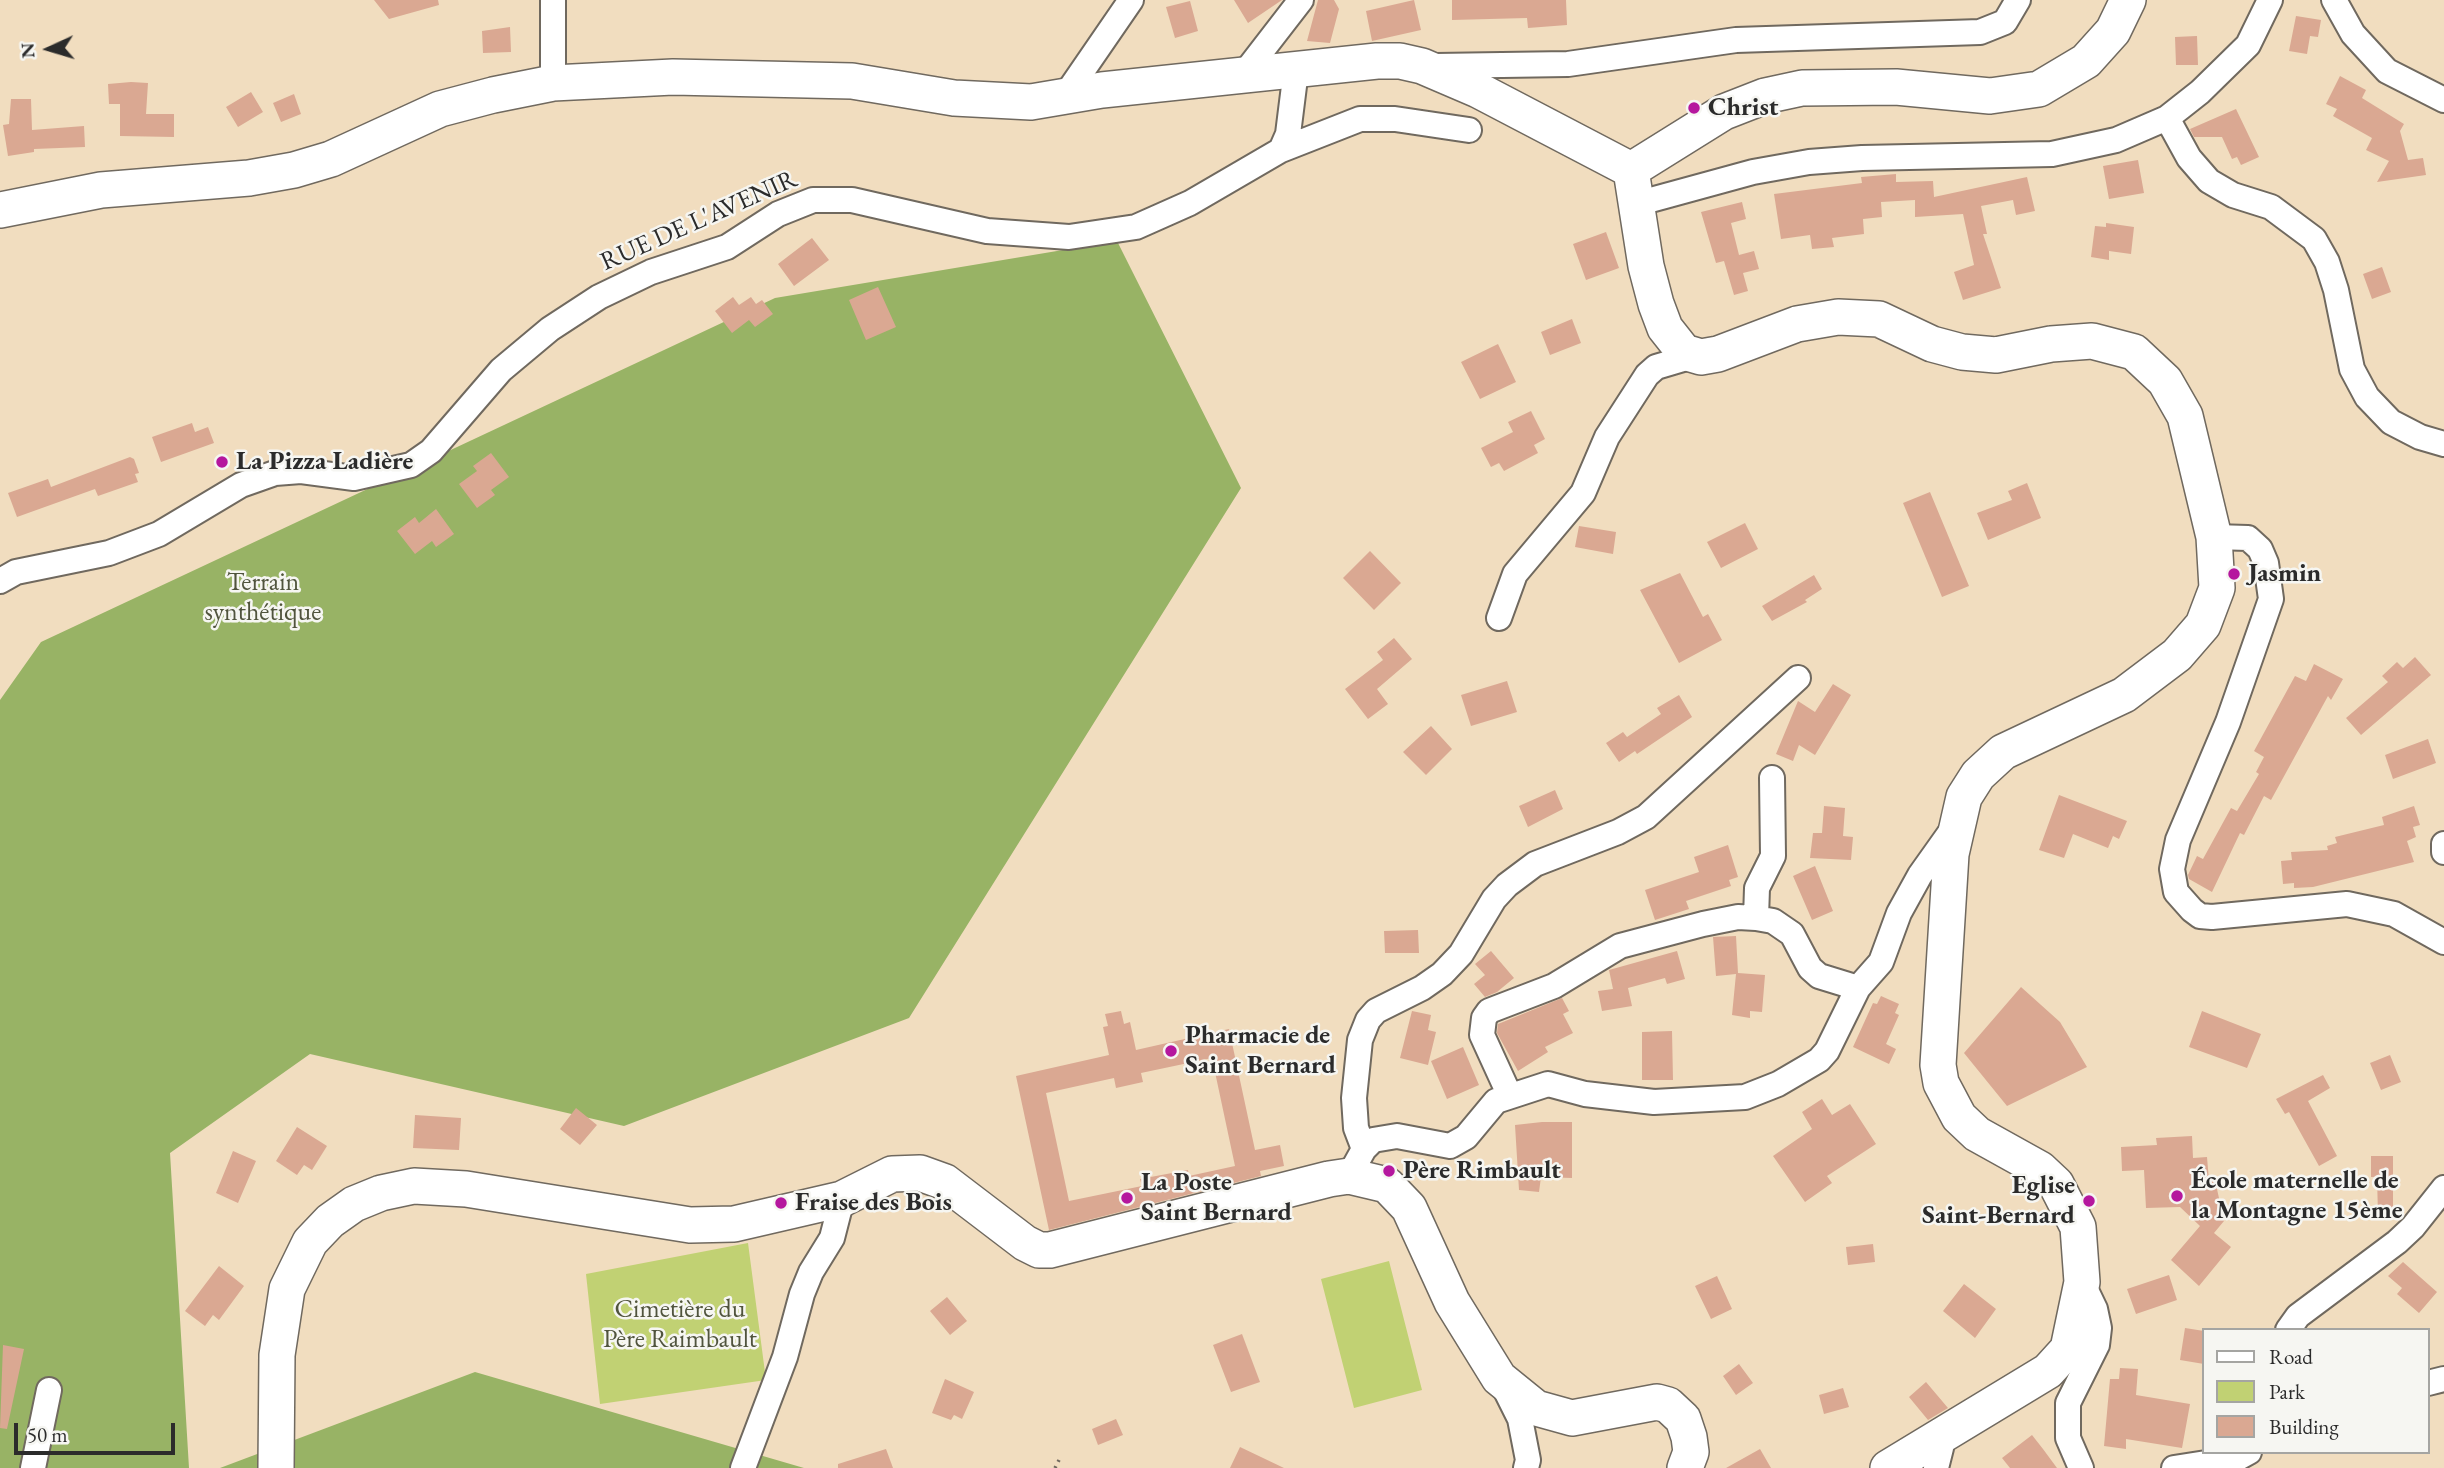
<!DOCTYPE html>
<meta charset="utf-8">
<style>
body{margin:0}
#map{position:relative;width:2444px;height:1468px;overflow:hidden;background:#f1ddbf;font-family:"EB Garamond",serif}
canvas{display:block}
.legend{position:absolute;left:2202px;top:1328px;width:228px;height:126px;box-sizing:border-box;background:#f6f6f2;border:2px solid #a5a5a2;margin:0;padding:9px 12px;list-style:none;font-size:21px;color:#2b2b2b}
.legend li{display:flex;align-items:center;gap:14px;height:35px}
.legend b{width:35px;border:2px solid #a5a5a2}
.north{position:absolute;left:14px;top:14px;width:70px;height:70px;-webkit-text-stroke:5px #f6f6f2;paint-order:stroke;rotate:266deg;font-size:19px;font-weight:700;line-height:28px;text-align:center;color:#2b2b2b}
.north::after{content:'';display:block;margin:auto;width:24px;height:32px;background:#2b2b2b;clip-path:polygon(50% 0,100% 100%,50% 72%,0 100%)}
.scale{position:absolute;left:14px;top:1423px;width:161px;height:32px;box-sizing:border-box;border:4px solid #2b2b2b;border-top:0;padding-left:9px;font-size:21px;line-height:24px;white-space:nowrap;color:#2b2b2b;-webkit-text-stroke:5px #f6f6f2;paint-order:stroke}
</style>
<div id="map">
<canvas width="2444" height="1468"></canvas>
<ul class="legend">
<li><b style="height:9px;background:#fff"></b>Road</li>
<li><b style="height:19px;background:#c1d173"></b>Park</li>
<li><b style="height:19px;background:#daa892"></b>Building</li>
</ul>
<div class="north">N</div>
<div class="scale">50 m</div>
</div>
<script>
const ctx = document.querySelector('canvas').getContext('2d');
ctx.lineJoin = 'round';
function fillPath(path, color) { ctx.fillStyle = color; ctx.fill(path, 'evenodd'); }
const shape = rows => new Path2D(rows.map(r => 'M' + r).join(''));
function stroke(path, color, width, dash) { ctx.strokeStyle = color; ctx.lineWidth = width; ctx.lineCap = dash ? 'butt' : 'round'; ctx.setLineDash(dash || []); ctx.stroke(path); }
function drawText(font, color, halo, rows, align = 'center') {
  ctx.font = font + ' "EB Garamond",serif'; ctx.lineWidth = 5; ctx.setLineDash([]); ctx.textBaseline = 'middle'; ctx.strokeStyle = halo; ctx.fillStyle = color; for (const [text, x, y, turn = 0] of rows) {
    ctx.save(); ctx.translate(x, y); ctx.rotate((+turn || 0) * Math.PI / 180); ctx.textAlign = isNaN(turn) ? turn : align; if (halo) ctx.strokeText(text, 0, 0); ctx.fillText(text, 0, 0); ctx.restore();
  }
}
const green = shape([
 [748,1243,766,1380,600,1404,586,1274],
 [1389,1261,1422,1390,1354,1408,1321,1279]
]);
const forest = shape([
 [1117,241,1241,488,909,1018,624,1126,310,1054,170,1153,189,1468,0,1468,0,700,41,642,775,298],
 [475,1372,804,1468,220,1468]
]);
const building = shape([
 [374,0,438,0,439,5,389,19],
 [1234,0,1282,0,1248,23],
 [1318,0,1334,0,1339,9,1330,43,1307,41],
 [1414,0,1421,30,1372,41,1366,11],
 [1452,0,1566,0,1567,25,1528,28,1527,18,1452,20],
 [1190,1,1198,31,1175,38,1166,7],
 [2296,16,2321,20,2318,37,2310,36,2307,54,2289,51],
 [510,27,511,52,483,53,482,31],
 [2197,36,2198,65,2176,65,2175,37],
 [2340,76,2366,90,2362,98,2404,124,2400,131,2408,160,2423,158,2426,175,2377,182,2389,161,2366,150,2372,138,2333,116,2337,109,2326,104],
 [131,82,148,83,146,114,174,114,174,137,120,136,120,104,109,104,108,84],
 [251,92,263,112,238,127,226,107],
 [294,94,301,114,281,122,273,103],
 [11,99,31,99,32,130,84,126,85,147,34,149,34,152,8,156,3,125,9,124],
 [2236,109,2259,157,2241,165,2237,157,2232,159,2222,137,2194,137,2190,129],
 [2138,160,2144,193,2109,199,2103,166],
 [1896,174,1896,182,1933,181,1934,197,2027,177,2035,211,2016,215,2013,200,1981,206,1987,234,1983,234,2001,288,1963,300,1954,272,1974,265,1963,214,1915,217,1915,200,1881,202,1882,217,1863,219,1864,234,1832,238,1834,247,1812,249,1810,235,1781,239,1774,194,1862,183,1861,177],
 [1742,202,1746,219,1731,223,1739,255,1754,251,1759,269,1743,273,1748,291,1734,295,1724,261,1716,263,1701,212],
 [2106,223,2134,227,2131,254,2109,251,2109,260,2091,257,2095,226,2106,227],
 [1606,232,1619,268,1586,280,1573,244],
 [812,238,829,260,794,286,778,264],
 [2382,267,2391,292,2372,299,2363,274],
 [878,287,896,327,866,340,849,300],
 [733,297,739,305,751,297,756,304,762,300,773,314,755,327,749,320,732,333,715,311],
 [1572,319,1581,343,1550,355,1541,332],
 [1498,344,1516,382,1480,399,1461,362],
 [1531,411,1545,439,1534,445,1538,453,1504,471,1499,463,1491,467,1481,448,1513,432,1508,422],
 [192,423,195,432,208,427,214,443,161,462,152,437],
 [491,453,509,477,491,490,495,495,477,508,459,484,477,471,473,466],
 [130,457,134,459,139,473,135,474,138,482,98,496,95,489,17,517,8,493,48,479,51,487],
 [2027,483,2041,518,1988,540,1977,513,2012,500,2008,491],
 [1930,492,1969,586,1942,597,1903,503],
 [436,509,454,534,436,547,432,541,415,554,397,531,415,517,419,523],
 [1745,523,1758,549,1721,568,1707,542],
 [1579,526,1616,532,1613,554,1575,547],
 [1370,551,1401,583,1374,610,1343,578],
 [1680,573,1703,617,1708,614,1722,640,1679,663,1640,590],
 [1814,575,1822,589,1805,600,1807,602,1772,621,1762,606],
 [1394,638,1412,659,1377,689,1388,704,1368,719,1345,689,1383,660,1377,652],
 [2415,657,2431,675,2361,735,2346,718,2388,682,2382,676,2397,662,2403,668],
 [2314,664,2343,679,2331,700,2328,696,2271,800,2264,796,2244,835,2240,833,2212,892,2189,879,2188,875,2197,856,2203,859,2231,808,2237,811,2259,774,2256,772,2264,757,2254,751,2295,676,2306,681],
 [1507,681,1517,712,1471,726,1461,695],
 [1833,684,1851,695,1815,755,1799,745,1793,761,1776,754,1798,701,1815,712],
 [1679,695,1692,717,1637,754,1635,751,1619,762,1606,743,1623,732,1627,737,1661,714,1657,708],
 [1431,726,1452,749,1426,775,1403,752],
 [2428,739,2436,763,2393,779,2385,755],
 [1555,790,1563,809,1528,827,1519,806],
 [2059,795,2127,821,2119,839,2113,836,2108,848,2073,834,2064,858,2039,850],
 [1824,806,1845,808,1843,836,1853,837,1851,860,1810,858,1813,833,1822,833],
 [2414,806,2420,825,2413,827,2416,837,2407,841,2414,862,2313,887,2294,888,2294,883,2283,884,2281,861,2292,860,2291,852,2328,850,2327,846,2337,843,2335,837,2384,825,2382,817],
 [1728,845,1738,877,1729,880,1731,886,1686,901,1689,909,1655,920,1645,890,1699,872,1694,857],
 [1815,866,1833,911,1812,920,1793,876],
 [1418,930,1419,953,1385,953,1384,931],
 [1736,936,1738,973,1765,975,1762,1012,1750,1011,1750,1018,1732,1015,1736,974,1716,976,1713,937],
 [1491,951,1514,978,1497,992,1485,997,1474,984,1485,975,1475,964],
 [1677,951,1685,979,1667,984,1665,978,1628,988,1632,1006,1602,1011,1598,991,1613,989,1609,970],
 [2021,987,2060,1022,2087,1067,2007,1106,1964,1053],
 [1881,996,1899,1004,1895,1013,1899,1015,1886,1044,1896,1049,1889,1064,1853,1047,1873,1003,1877,1004],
 [1562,998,1569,1011,1563,1014,1573,1033,1545,1047,1548,1052,1518,1071,1497,1033,1498,1024],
 [1121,1011,1124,1024,1130,1022,1136,1050,1229,1029,1255,1150,1280,1145,1284,1166,1260,1171,1261,1176,1049,1230,1016,1076,1109,1055,1103,1027,1108,1026,1105,1014],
 [1212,1058,1235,1166,1189,1176,1188,1170,1140,1179,1142,1186,1069,1201,1046,1093,1114,1078,1116,1088,1143,1082,1141,1073],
 [1412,1011,1431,1015,1428,1030,1436,1032,1428,1065,1400,1058],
 [2202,1011,2261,1034,2247,1068,2189,1047],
 [1672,1031,1673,1080,1642,1080,1642,1032],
 [1463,1047,1479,1085,1447,1099,1431,1061],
 [2390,1055,2401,1082,2381,1090,2370,1063],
 [2323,1075,2330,1088,2308,1101,2337,1156,2319,1166,2289,1112,2285,1114,2276,1099],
 [1822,1099,1832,1115,1850,1104,1876,1144,1827,1176,1832,1183,1805,1202,1773,1156,1812,1129,1802,1112],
 [576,1108,597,1125,580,1145,560,1129],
 [415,1115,461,1118,459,1150,413,1148],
 [1542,1122,1572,1122,1572,1178,1541,1177,1539,1192,1519,1190,1515,1125],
 [297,1127,327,1146,312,1170,304,1165,297,1175,276,1161],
 [2192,1136,2193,1158,2207,1157,2209,1181,2215,1180,2224,1221,2214,1233,2231,1247,2199,1286,2171,1260,2200,1226,2180,1207,2146,1208,2144,1170,2122,1171,2121,1147,2157,1145,2156,1138],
 [233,1151,256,1161,238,1203,216,1193],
 [2371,1156,2393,1156,2393,1215,2378,1215,2377,1177,2371,1177],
 [1873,1244,1875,1262,1848,1265,1846,1247],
 [2403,1262,2437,1292,2419,1313,2397,1294,2402,1288,2388,1276],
 [219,1266,244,1286,219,1320,213,1315,205,1326,185,1311],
 [2169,1275,2177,1300,2136,1314,2127,1289],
 [1717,1276,1732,1309,1711,1319,1695,1286],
 [1964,1284,1996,1309,1975,1338,1943,1311],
 [947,1297,967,1321,950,1335,930,1311],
 [2185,1328,2204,1331,2204,1364,2180,1360],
 [1242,1334,1260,1382,1231,1392,1213,1345],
 [3,1345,24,1349,7,1429,0,1428],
 [1739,1364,1753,1383,1736,1395,1723,1376],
 [2120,1368,2138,1369,2136,1395,2190,1404,2182,1448,2126,1439,2126,1449,2104,1446,2110,1379,2119,1379],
 [945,1379,974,1392,962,1419,954,1415,951,1420,932,1413],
 [1926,1382,1948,1408,1928,1420,1909,1397],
 [1843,1388,1849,1407,1824,1414,1819,1395],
 [1116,1419,1123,1435,1098,1445,1092,1429],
 [2032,1435,2043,1449,2057,1468,2010,1468,2002,1458],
 [1240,1447,1284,1468,1230,1468],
 [886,1449,893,1468,838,1468,838,1464],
 [1760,1449,1771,1468,1726,1468]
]);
const path = shape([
 [1055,1468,1061,1456]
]);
const street = shape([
 [2334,0,2353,34,2387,71,2444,100],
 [1436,66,1568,64,1736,40,1980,32,2005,22,2018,0],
 [1243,75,1301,0],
 [553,83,553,0],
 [1065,96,1131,0],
 [2167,118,2189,158,2209,181,2233,195,2271,207,2314,239,2327,262,2336,290,2352,369,2367,397,2391,422,2420,437,2444,444],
 [1281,150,1360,119,1395,119,1469,130],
 [1636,204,1753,172,1809,162,1862,158,2052,154,2116,140,2167,118,2200,92,2248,45,2270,0],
 [2214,537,2248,538,2260,549,2266,563,2271,599,2228,722,2178,840,2172,869,2176,892,2192,910,2200,916,2212,917,2347,904,2394,914,2444,942],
 [0,581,16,572,109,553,159,534,241,485,275,473,301,471,354,478,411,465,431,451,501,370,550,329,599,297,651,272,727,247,778,214,813,200,852,200,987,231,1069,237,1136,227,1190,203,1281,150,1288,134,1296,70],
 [1499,618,1515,574,1583,493,1607,437,1647,375,1656,367,1693,356],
 [2444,844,2444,852],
 [1756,918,1757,888,1773,856,1772,778],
 [1509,1094,1482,1035,1484,1018,1489,1011,1554,986,1620,946,1703,924,1738,917,1756,918,1773,921,1792,934,1810,968,1819,976,1858,988],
 [1364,1149,1356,1128,1354,1098,1360,1040,1368,1020,1376,1011,1422,988,1442,974,1461,954,1494,899,1507,885,1535,864,1618,832,1646,817,1798,678],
 [1349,1176,1364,1149,1373,1140,1397,1136,1450,1146,1466,1137,1496,1101,1548,1084,1585,1094,1654,1102,1745,1097,1778,1084,1819,1060,1827,1051,1858,988,1881,962,1899,913,1920,875,1952,830],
 [2288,1330,2298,1316,2397,1242,2413,1227,2444,1188],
 [2428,1383,2444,1379],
 [1505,1389,1520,1419,1528,1460,1526,1468],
 [33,1468,49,1390],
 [743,1468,785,1357,802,1294,811,1272,832,1238,842,1199],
 [1936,1468,1941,1448,1937,1439],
 [2081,1468,2068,1438,2068,1403,2097,1345,2099,1328,2095,1309,2082,1282],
 [2174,1468,2238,1458,2249,1452]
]);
const secondary = shape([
 [0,210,101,190,249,178,294,170,331,159,440,109,493,95,553,83,673,77,852,81,954,98,1031,102,1102,90,1377,61,1400,61,1422,66,1478,90,1631,170],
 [276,1468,277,1355,287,1289,310,1242,330,1221,354,1204,381,1193,414,1186,466,1189,690,1225,734,1224,842,1199,892,1174,920,1173,945,1182,1025,1243,1039,1250,1050,1250,1329,1179,1349,1176,1387,1185,1409,1208,1452,1302,1499,1378,1536,1408,1572,1418,1657,1402,1668,1405,1683,1419,1689,1437,1691,1452,1685,1468],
 [1888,1468,2048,1371,2068,1349,2082,1282,2078,1227,2056,1184,2040,1169,1977,1134,1959,1117,1941,1083,1938,1065,1951,854,1964,797,1978,775,2003,752,2124,695,2177,655,2203,625,2217,588,2214,537,2185,416,2165,381,2134,352,2092,341,2051,344,1996,355,1962,352,1932,344,1879,319,1838,317,1797,324,1718,354,1701,357,1684,352,1665,328,1656,304,1646,266,1631,170,1724,112,1765,96,1802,88,1896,87,1990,96,2039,89,2086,61,2113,31,2128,0]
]);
const markers = [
 [1694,108,7,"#b5179e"],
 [222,462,7,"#b5179e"],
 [2234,574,7,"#b5179e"],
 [1171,1051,7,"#b5179e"],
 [1389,1171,7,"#b5179e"],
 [2177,1196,7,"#b5179e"],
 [1127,1198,7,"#b5179e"],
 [2089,1201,7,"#b5179e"],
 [781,1203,7,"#b5179e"]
];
const poiNames = [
 ["Christ",1708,108],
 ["La Pizza Ladière",236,462],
 ["Jasmin",2248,574],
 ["Pharmacie de",1185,1036],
 ["Saint Bernard",1185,1066],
 ["Père Rimbault",1403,1171],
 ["École maternelle de",2191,1181],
 ["la Montagne 15ème",2191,1211],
 ["La Poste",1141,1183],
 ["Saint Bernard",1141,1213],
 ["Eglise",2075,1186,"right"],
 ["Saint-Bernard",2075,1216,"right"],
 ["Fraise des Bois",795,1203]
];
const streetNames = [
 ["RUE DE L'AVENIR",699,221,-24]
];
const parkNames = [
 ["Terrain",263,583],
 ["synthétique",263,613],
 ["Cimetière du",680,1310],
 ["Père Raimbault",680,1340]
];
fillPath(green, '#c1d173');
fillPath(forest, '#98b365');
fillPath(building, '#daa892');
stroke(street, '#70695f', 28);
stroke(secondary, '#70695f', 38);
stroke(path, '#70695f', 3.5, [2, 5]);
stroke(street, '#fff', 24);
stroke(secondary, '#fff', 35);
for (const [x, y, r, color] of markers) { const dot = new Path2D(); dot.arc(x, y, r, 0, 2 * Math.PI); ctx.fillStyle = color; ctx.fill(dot); stroke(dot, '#f6f6f2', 2.5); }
drawText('bold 26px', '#2b2b2b', '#f6f6f2', poiNames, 'left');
drawText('26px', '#2b2b2b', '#f6f6f2', streetNames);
drawText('26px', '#50543d', '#f6f6f2', parkNames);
</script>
